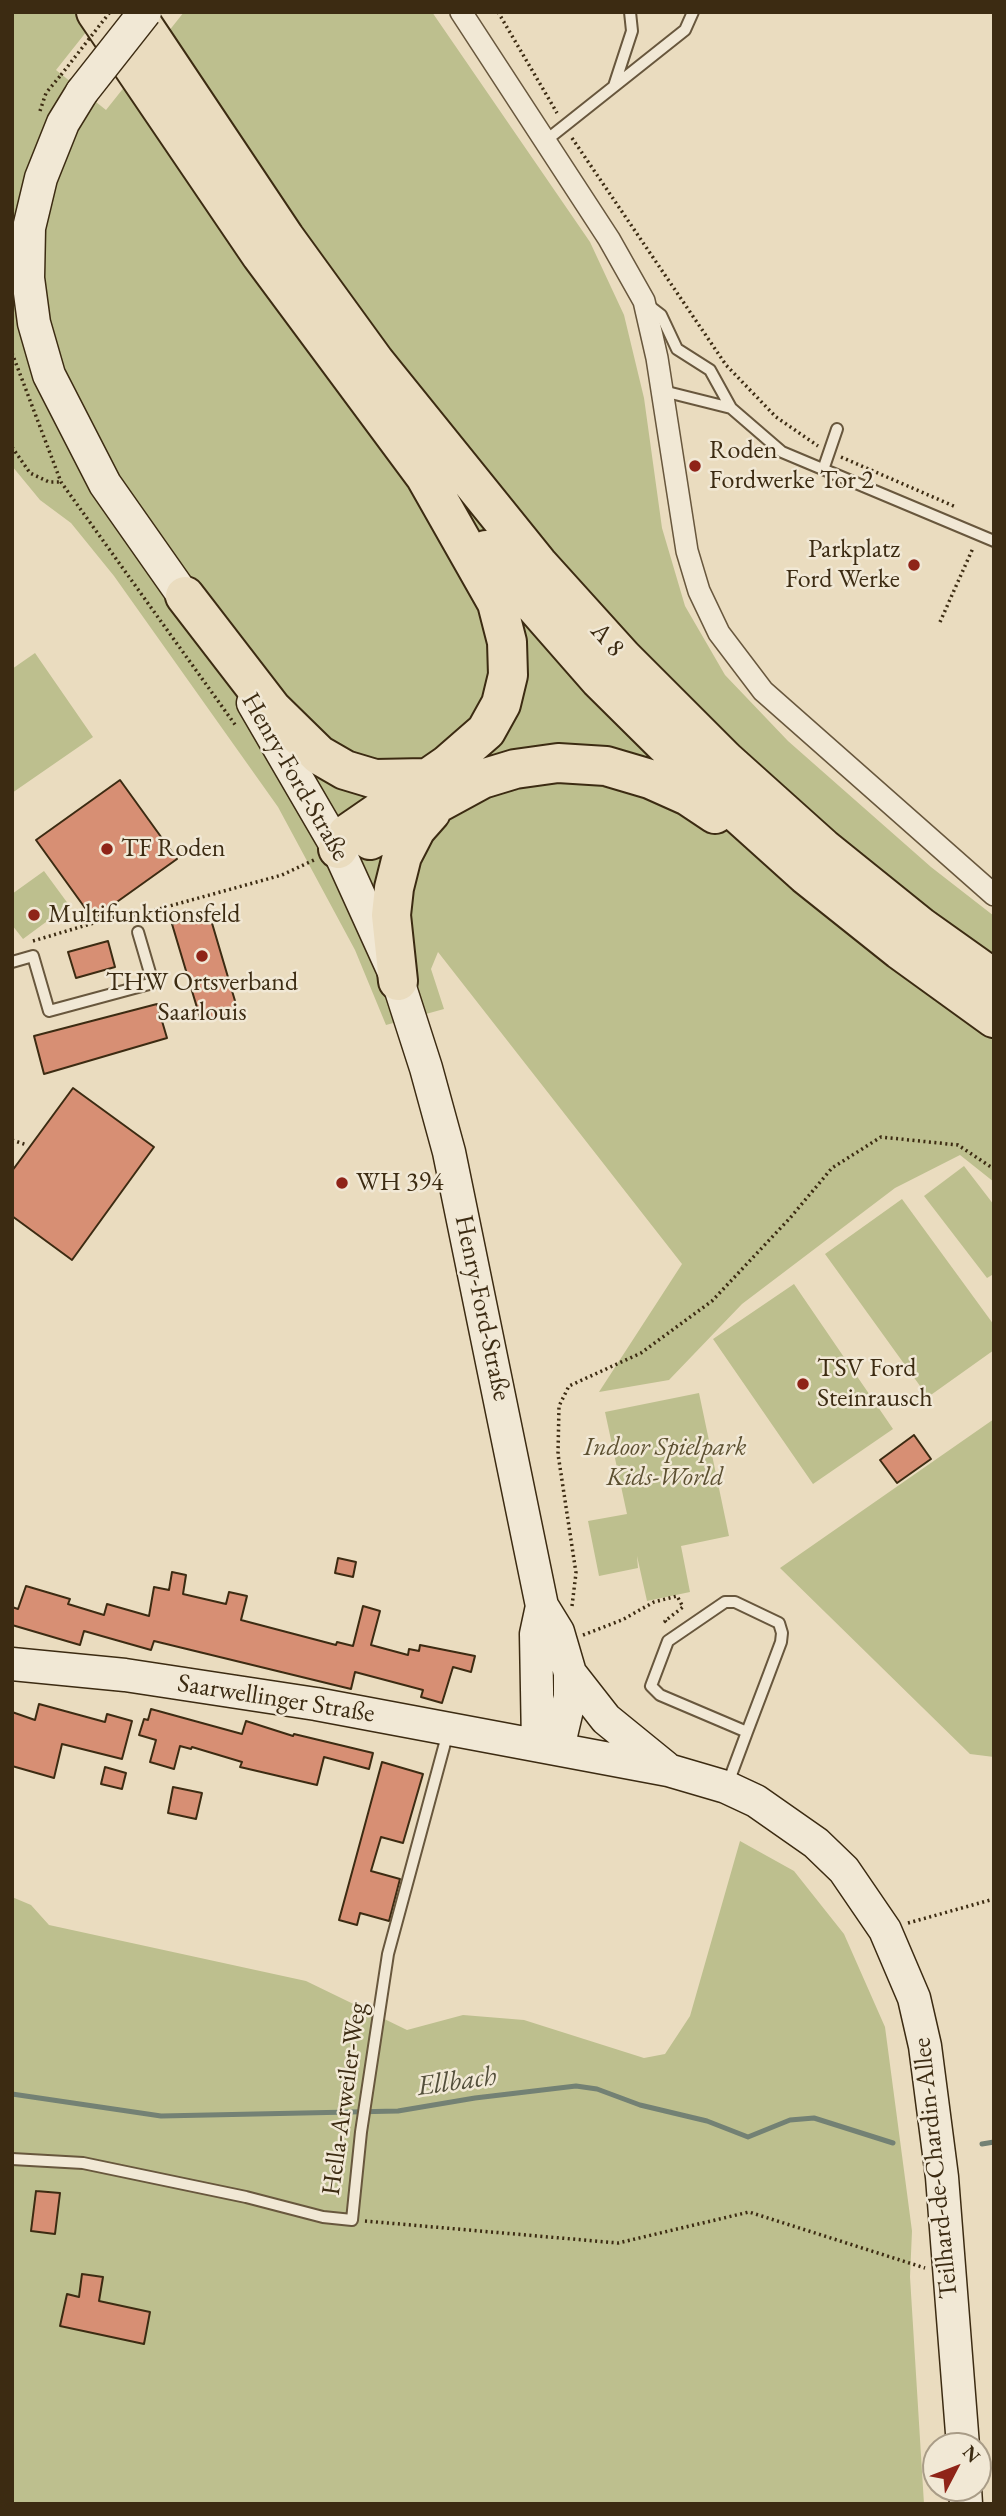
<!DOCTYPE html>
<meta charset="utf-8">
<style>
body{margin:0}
#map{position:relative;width:1006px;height:2516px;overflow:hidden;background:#eadcbf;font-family:"EB Garamond",serif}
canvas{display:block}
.frame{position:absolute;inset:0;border:14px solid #3c2b12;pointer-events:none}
.north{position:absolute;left:922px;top:2432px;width:70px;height:70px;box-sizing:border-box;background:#f1e8d5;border:2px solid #a99c87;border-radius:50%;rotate:48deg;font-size:19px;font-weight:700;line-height:28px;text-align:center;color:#3c2b12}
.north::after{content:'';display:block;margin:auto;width:24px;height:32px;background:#8f2418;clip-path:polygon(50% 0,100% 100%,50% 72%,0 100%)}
</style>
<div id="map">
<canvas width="1006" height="2516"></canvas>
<div class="frame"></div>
<div class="north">N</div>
</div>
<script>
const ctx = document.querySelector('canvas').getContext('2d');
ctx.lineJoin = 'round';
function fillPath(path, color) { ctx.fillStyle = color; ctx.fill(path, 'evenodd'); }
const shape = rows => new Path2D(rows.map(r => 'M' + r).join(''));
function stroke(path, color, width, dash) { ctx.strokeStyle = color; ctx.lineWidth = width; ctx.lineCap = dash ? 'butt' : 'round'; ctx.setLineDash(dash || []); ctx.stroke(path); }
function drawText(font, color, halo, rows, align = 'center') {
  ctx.font = font + ' "EB Garamond",serif'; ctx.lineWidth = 5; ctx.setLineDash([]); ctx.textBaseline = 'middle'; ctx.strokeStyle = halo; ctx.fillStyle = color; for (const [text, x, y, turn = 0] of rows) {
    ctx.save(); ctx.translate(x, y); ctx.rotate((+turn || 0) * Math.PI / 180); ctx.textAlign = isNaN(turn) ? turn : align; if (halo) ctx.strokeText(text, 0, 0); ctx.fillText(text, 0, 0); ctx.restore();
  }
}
const green = shape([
 [12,12,102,12,56,70,106,110,184,12,432,12,590,242,624,315,644,398,662,528,685,606,725,675,788,741,931,867,994,916,994,1182,960,1155,895,1188,742,1304,669,1380,599,1392,682,1264,438,952,431,969,444,1009,386,1025,355,950,278,807,114,576,71,523,40,500,12,466],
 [35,653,93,737,12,793,12,669],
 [44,871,69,905,23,939,12,925,12,894],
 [964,1166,994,1205,994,1277,992,1275,987,1278,924,1196],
 [902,1199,994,1325,994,1350,928,1397,825,1254],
 [794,1284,893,1429,813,1484,713,1339],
 [699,1393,729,1536,681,1546,690,1592,647,1601,637,1556,638,1568,599,1576,588,1521,627,1514,605,1412],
 [994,1419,994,1757,970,1754,780,1568],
 [740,1841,794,1871,844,1934,885,2027,912,2231,910,2277,924,2504,12,2504,12,1897,31,1905,49,1925,306,1981,407,2030,463,2015,524,2020,644,2058,665,2054,690,2016]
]);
const stream = shape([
 [12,2094,161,2116,398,2111,475,2098,576,2086,597,2089,640,2105,707,2121,748,2137,790,2120,814,2118,893,2143],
 [982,2144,994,2142]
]);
const building = shape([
 [120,780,177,859,93,919,36,840,120,780],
 [209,913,238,1011,201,1021,172,924,209,913],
 [108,941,115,967,76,978,68,952,108,941],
 [157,1004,167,1038,44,1074,34,1036,157,1004],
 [73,1088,154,1147,72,1260,12,1216,12,1171,73,1088],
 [914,1435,931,1459,897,1483,880,1460,914,1435],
 [338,1558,356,1562,353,1577,335,1573,338,1558],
 [172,1572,186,1575,183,1594,226,1604,229,1592,247,1596,241,1620,336,1645,337,1642,353,1646,363,1606,380,1611,371,1645,408,1655,409,1649,419,1651,420,1645,475,1656,471,1672,453,1667,442,1703,421,1697,423,1690,355,1672,351,1689,154,1641,151,1650,84,1631,80,1645,12,1625,12,1607,18,1609,26,1586,70,1599,68,1604,104,1615,107,1604,149,1616,154,1587,169,1590,172,1572],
 [39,1704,105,1722,107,1714,132,1721,122,1759,62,1744,54,1778,12,1766,12,1712,35,1720,39,1704],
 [151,1709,242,1734,246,1721,293,1736,294,1734,373,1753,369,1769,324,1757,317,1785,240,1767,242,1762,192,1747,191,1749,180,1746,174,1769,150,1762,156,1740,139,1735,144,1719,148,1720,151,1709],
 [382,1762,423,1774,403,1843,381,1837,371,1871,400,1879,389,1921,360,1913,357,1925,339,1920,382,1762],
 [105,1767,126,1773,122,1789,101,1784,105,1767],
 [173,1787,202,1793,196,1819,168,1813,173,1787],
 [36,2191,60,2193,55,2234,31,2231,36,2191],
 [82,2274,103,2277,99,2301,150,2312,144,2344,60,2326,67,2294,79,2297,82,2274]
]);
const path = shape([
 [498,12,557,113],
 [40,111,46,93,61,75],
 [572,138,726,365,776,417,818,446],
 [12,353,61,482,236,726],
 [12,447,30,473,49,482,61,482],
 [841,457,956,507],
 [940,622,973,548],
 [33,941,124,914,137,915,282,875,314,860],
 [12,1140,27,1145],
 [572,1606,576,1573,558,1454,559,1406,569,1386,641,1353,712,1301,790,1218,832,1168,881,1137,958,1145,994,1169],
 [583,1635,622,1620,654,1602,677,1596,683,1607,665,1621,668,1624],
 [908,1923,994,1899],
 [365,2221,618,2243,749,2212,925,2268]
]);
const lane = shape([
 [614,86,632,31,630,12],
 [544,142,685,30,693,12],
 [648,305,661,315,677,349,710,370,731,408,782,452,994,541],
 [663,391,731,408],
 [824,467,837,429],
 [12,962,33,956,49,1011,153,983,138,932],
 [728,1783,747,1732,769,1674,781,1642,782,1633,779,1623,735,1602,725,1602,668,1641,651,1686,660,1695,747,1732],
 [12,2159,83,2163,246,2197,323,2217,352,2220,361,2132,388,1954,448,1732]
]);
const street = shape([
 [461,12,609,239,644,301,657,358,687,551,699,591,719,633,763,691,994,895]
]);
const secondary = shape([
 [82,92,63,123,41,178,29,228,28,278,34,323,49,375,105,484,197,615],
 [253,703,338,849,398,981,426,1068,449,1152,542,1606,558,1632,570,1673,570,1697,558,1748],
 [12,1664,125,1675,316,1704,668,1770,726,1787,756,1801,816,1843,844,1870,885,1930,914,1998,925,2046,942,2177,963,2446],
 [570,1673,606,1719,665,1767],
 [538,1744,536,1634,542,1606],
 [965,2488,966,2504]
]);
const highway = shape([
 [96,12,261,255,425,476,497,603,507,642,508,675,501,704,486,731,447,765,347,834,338,849],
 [134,12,285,238,375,362,538,564,623,658,725,760,823,848,921,927,994,979],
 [486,550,599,679,706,785,806,875,900,950,994,1018],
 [185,596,272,709,319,755,345,770,375,779,426,778],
 [370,840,482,779,515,769,558,763,606,766,650,779,688,796,715,814],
 [398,981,391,915,394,888,402,856,416,829,431,812]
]);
const pathBridge = shape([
 [61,75,110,12]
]);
const secondaryBridge = shape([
 [82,92,145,12]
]);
const markers = [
 [695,466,7,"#8f2418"],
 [914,565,7,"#8f2418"],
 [107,849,7,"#8f2418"],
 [34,915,7,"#8f2418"],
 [202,956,7,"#8f2418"],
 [342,1183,7,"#8f2418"],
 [803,1384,7,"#8f2418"]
];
const poiNames = [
 ["Roden",709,451],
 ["Fordwerke Tor 2",709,481],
 ["Parkplatz",900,550,"right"],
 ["Ford Werke",900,580,"right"],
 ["TF Roden",121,849],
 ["Multifunktionsfeld",48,915],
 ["THW Ortsverband",202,983,"center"],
 ["Saarlouis",202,1013,"center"],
 ["WH 394",356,1183],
 ["TSV Ford",817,1369],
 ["Steinrausch",817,1399]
];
const streetNames = [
 ["A 8",607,640,48],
 ["Henry-Ford-Straße",295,777,60],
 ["Henry-Ford-Straße",482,1308,78],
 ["Saarwellinger Straße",276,1699,9],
 ["Hella-Arweiler-Weg",345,2099,-82],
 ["Teilhard-de-Chardin-Allee",936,2168,-96]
];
const parkNames = [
 ["Indoor Spielpark",665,1448],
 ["Kids-World",665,1478]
];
const waterNames = [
 ["Ellbach",457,2082,-8]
];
fillPath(green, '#bdbf8e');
stroke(stream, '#738174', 5);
fillPath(building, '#d78f74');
stroke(building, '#3c2b12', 2);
stroke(lane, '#68573d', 14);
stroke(street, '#68573d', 24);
stroke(secondary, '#3c2b12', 35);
stroke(highway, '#3c2b12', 42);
stroke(path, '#3c2b12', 3.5, [2, 3.5]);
stroke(lane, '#f1e8d5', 10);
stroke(street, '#f1e8d5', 21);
stroke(secondary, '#f1e8d5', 32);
stroke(highway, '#eadcbf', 38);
stroke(secondaryBridge, '#3c2b12', 35, []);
stroke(pathBridge, '#3c2b12', 3.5, [2, 3.5]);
stroke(secondaryBridge, '#f1e8d5', 32);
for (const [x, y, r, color] of markers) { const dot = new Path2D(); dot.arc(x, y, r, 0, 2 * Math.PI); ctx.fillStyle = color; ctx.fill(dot); stroke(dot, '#f1e8d5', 2.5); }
drawText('26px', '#3c2b12', '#f1e8d5', poiNames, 'left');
drawText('26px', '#3c2b12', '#f1e8d5', streetNames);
drawText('italic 26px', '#5c5031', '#f1e8d5', parkNames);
drawText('italic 28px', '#534f3b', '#f1e8d5', waterNames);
</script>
